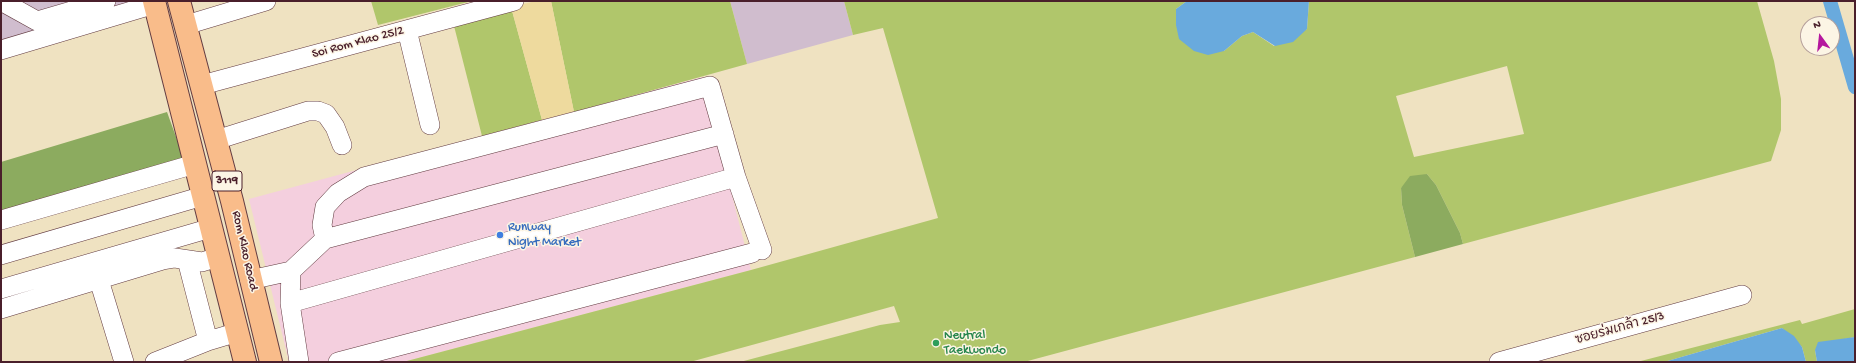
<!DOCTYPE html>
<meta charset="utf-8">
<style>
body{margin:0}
#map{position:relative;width:1856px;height:363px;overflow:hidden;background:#efe2c1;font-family:"Gochi Hand",sans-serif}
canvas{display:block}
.frame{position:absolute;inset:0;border:2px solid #4a1f2b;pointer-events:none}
.north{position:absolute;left:1800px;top:16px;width:40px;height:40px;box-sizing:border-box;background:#fcf5e5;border:1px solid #b59f9b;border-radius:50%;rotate:345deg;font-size:11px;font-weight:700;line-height:16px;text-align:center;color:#4a1f2b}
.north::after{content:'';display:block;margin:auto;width:14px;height:18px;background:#b5179e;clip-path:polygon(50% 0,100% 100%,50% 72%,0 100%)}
</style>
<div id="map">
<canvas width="1856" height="363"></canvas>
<div class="frame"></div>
<div class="north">N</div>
</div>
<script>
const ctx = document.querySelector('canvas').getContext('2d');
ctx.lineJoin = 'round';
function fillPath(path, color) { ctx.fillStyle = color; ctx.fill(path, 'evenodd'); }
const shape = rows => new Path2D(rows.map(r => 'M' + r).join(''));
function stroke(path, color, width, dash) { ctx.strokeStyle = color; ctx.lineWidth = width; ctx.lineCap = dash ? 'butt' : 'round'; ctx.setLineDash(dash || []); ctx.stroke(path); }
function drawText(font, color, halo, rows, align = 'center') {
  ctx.font = font + ' "Gochi Hand","Playpen Sans Thai",sans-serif'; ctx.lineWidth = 3; ctx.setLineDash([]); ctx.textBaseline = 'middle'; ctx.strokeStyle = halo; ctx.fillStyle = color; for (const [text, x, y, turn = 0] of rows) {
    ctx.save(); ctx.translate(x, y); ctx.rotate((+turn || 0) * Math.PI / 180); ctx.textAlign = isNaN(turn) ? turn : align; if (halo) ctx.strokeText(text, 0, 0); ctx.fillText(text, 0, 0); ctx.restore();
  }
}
const built = shape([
 [702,77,751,270,403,362,289,362,249,199]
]);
const industrial = shape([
 [1,1,138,1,1,56],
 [730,1,844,1,853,35,747,64]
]);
const green = shape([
 [371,1,472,1,378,25],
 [551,1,730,1,747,64,574,112],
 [844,1,1187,1,1176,9,1224,51,1242,36,1253,32,1274,46,1307,29,1309,1,1757,1,1774,61,1781,99,1781,130,1771,161,1463,244,1460,233,1436,185,1427,174,1401,188,1402,205,1415,257,1024,362,740,362,880,325,900,322,894,306,690,362,403,362,751,270,938,218,883,28,853,35],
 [1507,66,1524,134,1414,157,1396,96],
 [511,7,542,120,482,136,453,22],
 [1855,309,1855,337,1845,339,1815,350,1817,362,1806,362,1802,347,1782,328,1664,362,1637,362,1800,320,1802,324]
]);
const forest = shape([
 [167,112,184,159,1,211,1,162],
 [1427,174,1436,185,1460,233,1463,244,1415,257,1402,205,1401,188,1410,176]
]);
const sand = shape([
 [536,1,551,1,574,112,542,120,511,7]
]);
const water = shape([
 [1187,1,1309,1,1307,29,1293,42,1275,46,1253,32,1242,36,1224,51,1208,55,1194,51,1179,39,1176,25,1176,9],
 [1782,328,1794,336,1802,347,1806,362,1664,362],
 [1855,337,1855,362,1817,362,1815,350,1818,342]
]);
const canal = shape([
 [1830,1,1855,87]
]);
const minor = shape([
 [1,1,37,21,106,1],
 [186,25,266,1],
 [407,30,430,125],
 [1,50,155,4],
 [202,85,514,1],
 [216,140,308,111,318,111,326,114,335,127,342,145],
 [1,220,195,164],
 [325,239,724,134],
 [1,255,203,196],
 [99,280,124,362],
 [250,280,291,271],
 [1,289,211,228],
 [290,303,736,177,762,250],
 [1,309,163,260,175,258,202,262,218,257],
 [208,341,238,332],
 [155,362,208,341,187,260],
 [299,362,290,303,291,271,325,239,322,225,325,207,338,193,364,177,710,86,736,177],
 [338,362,752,253],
 [1499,362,1742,295]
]);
const major = shape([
 [154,1,245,362],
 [179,1,232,201,271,362]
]);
const markers = [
 [500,235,4,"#3f7fe0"],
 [936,343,4,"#2e9e5b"]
];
const shields = [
 [227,181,30]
];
const shieldNames = [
 ["3119",227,181]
];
const streetNames = [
 ["Soi Rom Klao 25/2",358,43,-15],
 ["Rom Klao Road",244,251,77],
 ["ซอยร่มเกล้า 25/3",1620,329,-16]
];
const shopNames = [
 ["Runway",508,228],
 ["Night Market",508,243]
];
const leisureNames = [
 ["Neutral",944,336],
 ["Taekwondo",944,351]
];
fillPath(built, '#f4cfde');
fillPath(industrial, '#d0bdce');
fillPath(green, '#b0c66b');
fillPath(forest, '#8cab5f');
fillPath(sand, '#eeda9e');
fillPath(water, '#69aadd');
stroke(canal, '#69aadd', 14);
stroke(minor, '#633c42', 20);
stroke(major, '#633c42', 24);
stroke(minor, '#fff', 19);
stroke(major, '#f9bc8a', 22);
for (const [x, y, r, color] of markers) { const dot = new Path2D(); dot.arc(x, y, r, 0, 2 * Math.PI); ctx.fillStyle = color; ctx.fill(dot); stroke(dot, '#fcf5e5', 1.5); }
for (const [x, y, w] of shields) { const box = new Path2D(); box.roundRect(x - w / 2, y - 10, w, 20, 3); ctx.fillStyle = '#fcf5e5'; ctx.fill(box); stroke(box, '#4a1f2b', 1); }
drawText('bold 12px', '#4a1f2b', null, shieldNames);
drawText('13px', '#4a1f2b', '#fcf5e5', streetNames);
drawText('13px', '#366cbe', '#fcf5e5', shopNames, 'left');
drawText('13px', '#27864d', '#fcf5e5', leisureNames, 'left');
</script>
